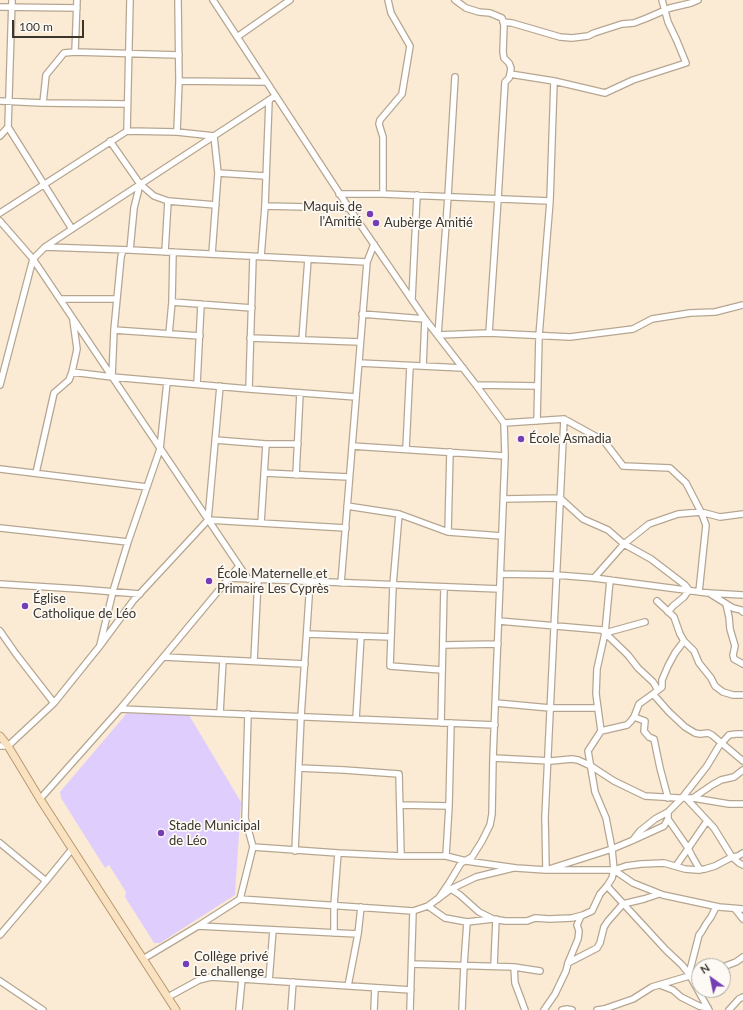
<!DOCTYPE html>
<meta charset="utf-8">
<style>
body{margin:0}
#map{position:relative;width:743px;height:1010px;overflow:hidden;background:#fbebd4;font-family:Lato,sans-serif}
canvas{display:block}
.north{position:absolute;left:691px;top:958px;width:40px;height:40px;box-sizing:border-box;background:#fdfaf5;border:1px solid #afaba5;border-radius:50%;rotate:327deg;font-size:11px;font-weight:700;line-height:16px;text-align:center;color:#3b352c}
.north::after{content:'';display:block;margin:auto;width:14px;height:18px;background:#763eb4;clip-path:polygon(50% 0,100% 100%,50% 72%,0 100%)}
.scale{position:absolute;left:12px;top:20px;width:72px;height:18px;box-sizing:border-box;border:2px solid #3b352c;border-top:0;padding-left:5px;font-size:12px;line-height:14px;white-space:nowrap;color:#3b352c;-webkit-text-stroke:3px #fdfaf5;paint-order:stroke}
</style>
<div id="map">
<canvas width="743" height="1010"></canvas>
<div class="north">N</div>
<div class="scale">100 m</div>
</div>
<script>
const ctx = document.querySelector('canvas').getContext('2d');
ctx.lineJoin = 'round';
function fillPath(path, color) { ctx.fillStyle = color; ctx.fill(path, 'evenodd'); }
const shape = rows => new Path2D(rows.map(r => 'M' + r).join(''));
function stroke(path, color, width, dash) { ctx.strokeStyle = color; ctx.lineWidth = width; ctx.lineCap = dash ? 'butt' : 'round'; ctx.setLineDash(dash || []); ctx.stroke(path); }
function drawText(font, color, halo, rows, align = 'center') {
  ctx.font = font + ' Lato,sans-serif'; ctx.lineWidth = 3.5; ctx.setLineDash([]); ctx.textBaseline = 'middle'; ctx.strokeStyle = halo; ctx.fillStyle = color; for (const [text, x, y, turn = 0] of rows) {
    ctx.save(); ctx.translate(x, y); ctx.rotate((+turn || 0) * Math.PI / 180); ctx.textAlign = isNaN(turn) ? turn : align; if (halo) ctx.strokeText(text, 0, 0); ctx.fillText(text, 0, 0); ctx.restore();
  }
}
const green = shape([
 [127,713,189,715,241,802,235,895,160,943,154,943,125,897,126,892,109,865,105,868,61,798,60,792]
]);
const minor = shape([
 [12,0,8,127,72,229],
 [213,0,349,208,425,319,476,385,504,423,505,456,493,758,492,814,490,825,482,841,472,857,461,863,449,883,438,899],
 [455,0,466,8,479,12,490,13,502,18,504,25,503,52,504,58,509,63,511,68,510,74,509,78,505,82,498,199,489,333],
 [0,7,77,8],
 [503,22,512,23,560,37,572,38,588,36,594,33,622,24,634,23,647,18,670,8,691,3,698,0],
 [237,37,290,0],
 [75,52,77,0],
 [510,74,554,81,605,93,633,80,686,63,677,41,668,22,662,0],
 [455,77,448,196,438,335,489,333,570,337,633,329,652,319,690,313,715,312,743,305],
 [179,81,266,82],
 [0,101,43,103,127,104],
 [43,103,46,75,64,53,75,52,179,55],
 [127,131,130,0],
 [177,132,179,81,178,0],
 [0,136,8,127],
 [110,141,140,184,154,196,168,201,216,205],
 [218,173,265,176],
 [339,194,383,194,550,201],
 [383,194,383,137,379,124,380,120,402,94,410,46,391,13,388,0],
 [265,206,349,208],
 [0,213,127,131,177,132,214,136,218,173,212,254],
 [0,221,33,259,248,579],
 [45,247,130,250,367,262],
 [130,250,134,208,140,184],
 [165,252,168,201],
 [261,257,265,206,269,100],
 [60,299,117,299],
 [412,299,417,195],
 [172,302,252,308],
 [362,314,425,319,423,366],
 [114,330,200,336],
 [169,334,172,302,173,252],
 [250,338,360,342],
 [302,340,308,259],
 [359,363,463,368],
 [72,372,112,377,249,389,356,397],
 [112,377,114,330,121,257,123,250],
 [197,384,201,304],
 [0,385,33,259,45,247,72,229,214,136,275,96],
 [476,385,538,386],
 [249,389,253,257],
 [564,419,545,817,546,870,612,849,631,841,664,826,668,819,668,812],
 [537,421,539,336,550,201,554,81],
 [504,423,564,419,604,441,623,466,670,468,686,483,701,512,706,525,699,592],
 [215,440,266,444,298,444],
 [352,446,505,456],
 [406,449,410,366],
 [0,469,147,487],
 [36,473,54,393,69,380,72,372,77,349,73,320],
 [264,473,349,477],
 [296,475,300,393],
 [504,499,560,498,583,519,608,530,624,544,651,559,685,585,689,590,684,597,673,606,668,612],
 [347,506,399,514,448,532,502,536],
 [399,514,393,585,390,666,442,670],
 [208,520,346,528],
 [261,523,266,444],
 [0,528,128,542],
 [448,532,450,452],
 [501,574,556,575,594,578,708,593,743,595],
 [229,578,500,589],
 [594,578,624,544,649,524,678,514,701,512,720,517,743,514],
 [610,580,605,633,597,669,596,694,601,731,588,751,595,792,606,818,612,849,614,870,612,878,607,886,666,950,682,965,689,974,709,1010],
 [341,583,367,262,374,244],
 [0,584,79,589,140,594],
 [709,593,733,608,741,610,743,612],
 [657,601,674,617,680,634,684,641,694,651,699,663,711,678,715,686,723,692,733,695,743,695],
 [726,604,729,617,730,629,735,646,733,655,734,659,743,664],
 [499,621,602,630,628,655,638,668,653,682,658,690],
 [0,631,16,654,54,703],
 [605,633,645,622],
 [307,634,391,637],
 [100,645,113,591,128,542,160,449,167,382],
 [443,645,498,644],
 [164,657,305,664],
 [254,661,258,579],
 [653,694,669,712,685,727,695,733,700,734,708,733,712,735,743,761],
 [496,703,550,708,598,708],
 [120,709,495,725],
 [220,713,223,660],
 [634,717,645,721,644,731,649,737,654,739,660,768,668,798],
 [356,719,361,636],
 [441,723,444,587],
 [601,731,627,725,631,721,634,717,639,704,653,694,662,687,662,680,668,666,675,653,684,641],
 [0,746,8,746,54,703,99,647,133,601,208,520,220,386],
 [493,758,551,761,572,759,578,760,591,766,614,781,645,796,679,798,693,798,729,804,743,804],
 [299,768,344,770,399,774,401,856],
 [686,798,714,828,732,857,739,863,743,865],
 [693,798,712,785,721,780,734,777,743,770],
 [40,799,120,709,239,566],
 [400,805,449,806],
 [668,819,688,848,692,856,700,870],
 [633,840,640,831,655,819,668,812,682,798,707,766,719,746,729,735,736,734,743,734],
 [0,843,46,881],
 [253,847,338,853,401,856,446,856,466,861,516,868,546,870,614,870,633,883,663,895,719,907,743,909],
 [295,851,301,717,310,582],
 [446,856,449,806,451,723],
 [676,866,707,821],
 [614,870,626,866,641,864,664,863,685,869,697,870,705,869,715,866,730,858,738,856,743,853],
 [451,889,460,895,479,912,493,919,505,921,527,921,535,918,549,919,572,918,583,915,592,911,600,894,607,886],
 [240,899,253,847,245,818,248,714],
 [428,906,445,918,467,922,493,919],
 [735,909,743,919],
 [198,926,358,934],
 [334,933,334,905,338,853],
 [0,935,46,881,72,849],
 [143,959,198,926,240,899,413,911,428,906,451,889,476,877,513,868],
 [568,963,597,948,600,943,604,927,608,921,623,904,644,899,659,894],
 [412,964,514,967,540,971],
 [494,966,496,919],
 [514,967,515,983,525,1010],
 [723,967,736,962,743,957],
 [689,974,699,935,702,931,706,924,711,917,716,907],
 [0,981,43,1010],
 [269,981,273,930],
 [660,985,673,990,681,997,699,1006,708,1008],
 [348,986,358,934,361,907],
 [168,997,199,980,211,977,411,990],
 [239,1010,242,979],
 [291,1010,293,982],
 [374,1010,375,988],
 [410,1010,413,911],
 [462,1010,464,965,467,922],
 [544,1010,555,994,566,971,568,963,578,939,579,931,577,925,581,916],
 [562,1010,567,1009,572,1010],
 [597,1010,604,1009,633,999,652,987,699,973],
 [729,1010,739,999,743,997]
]);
const major = shape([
 [0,736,8,746,40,799,176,1010]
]);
const markers = [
 [370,214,4,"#763eb4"],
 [376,223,4,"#763eb4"],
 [521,439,4,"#763eb4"],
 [209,581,4,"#763eb4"],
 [25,606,4,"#763eb4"],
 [161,833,4,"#763eb4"],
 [186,964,4,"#763eb4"]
];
const poiNames = [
 ["Maquis de",362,207,"right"],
 ["l'Amitié",362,222,"right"],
 ["Aubèrge Amitié",384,223],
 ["École Asmadia",529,439],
 ["École Maternelle et",217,574],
 ["Primaire Les Cyprès",217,589],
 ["Église",33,599],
 ["Catholique de Léo",33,614],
 ["Stade Municipal",169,826],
 ["de Léo",169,841],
 ["Collège privé",194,957],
 ["Le challenge",194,972]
];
fillPath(green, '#dfcefd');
stroke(minor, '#b6a691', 8);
stroke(major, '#b59971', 9);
stroke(minor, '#fff', 5.5);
stroke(major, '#fae2c0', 7);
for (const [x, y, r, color] of markers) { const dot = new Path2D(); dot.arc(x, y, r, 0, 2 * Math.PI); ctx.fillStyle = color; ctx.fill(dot); stroke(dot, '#fdfaf5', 1.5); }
drawText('13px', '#3b352c', '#fdfaf5', poiNames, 'left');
</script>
